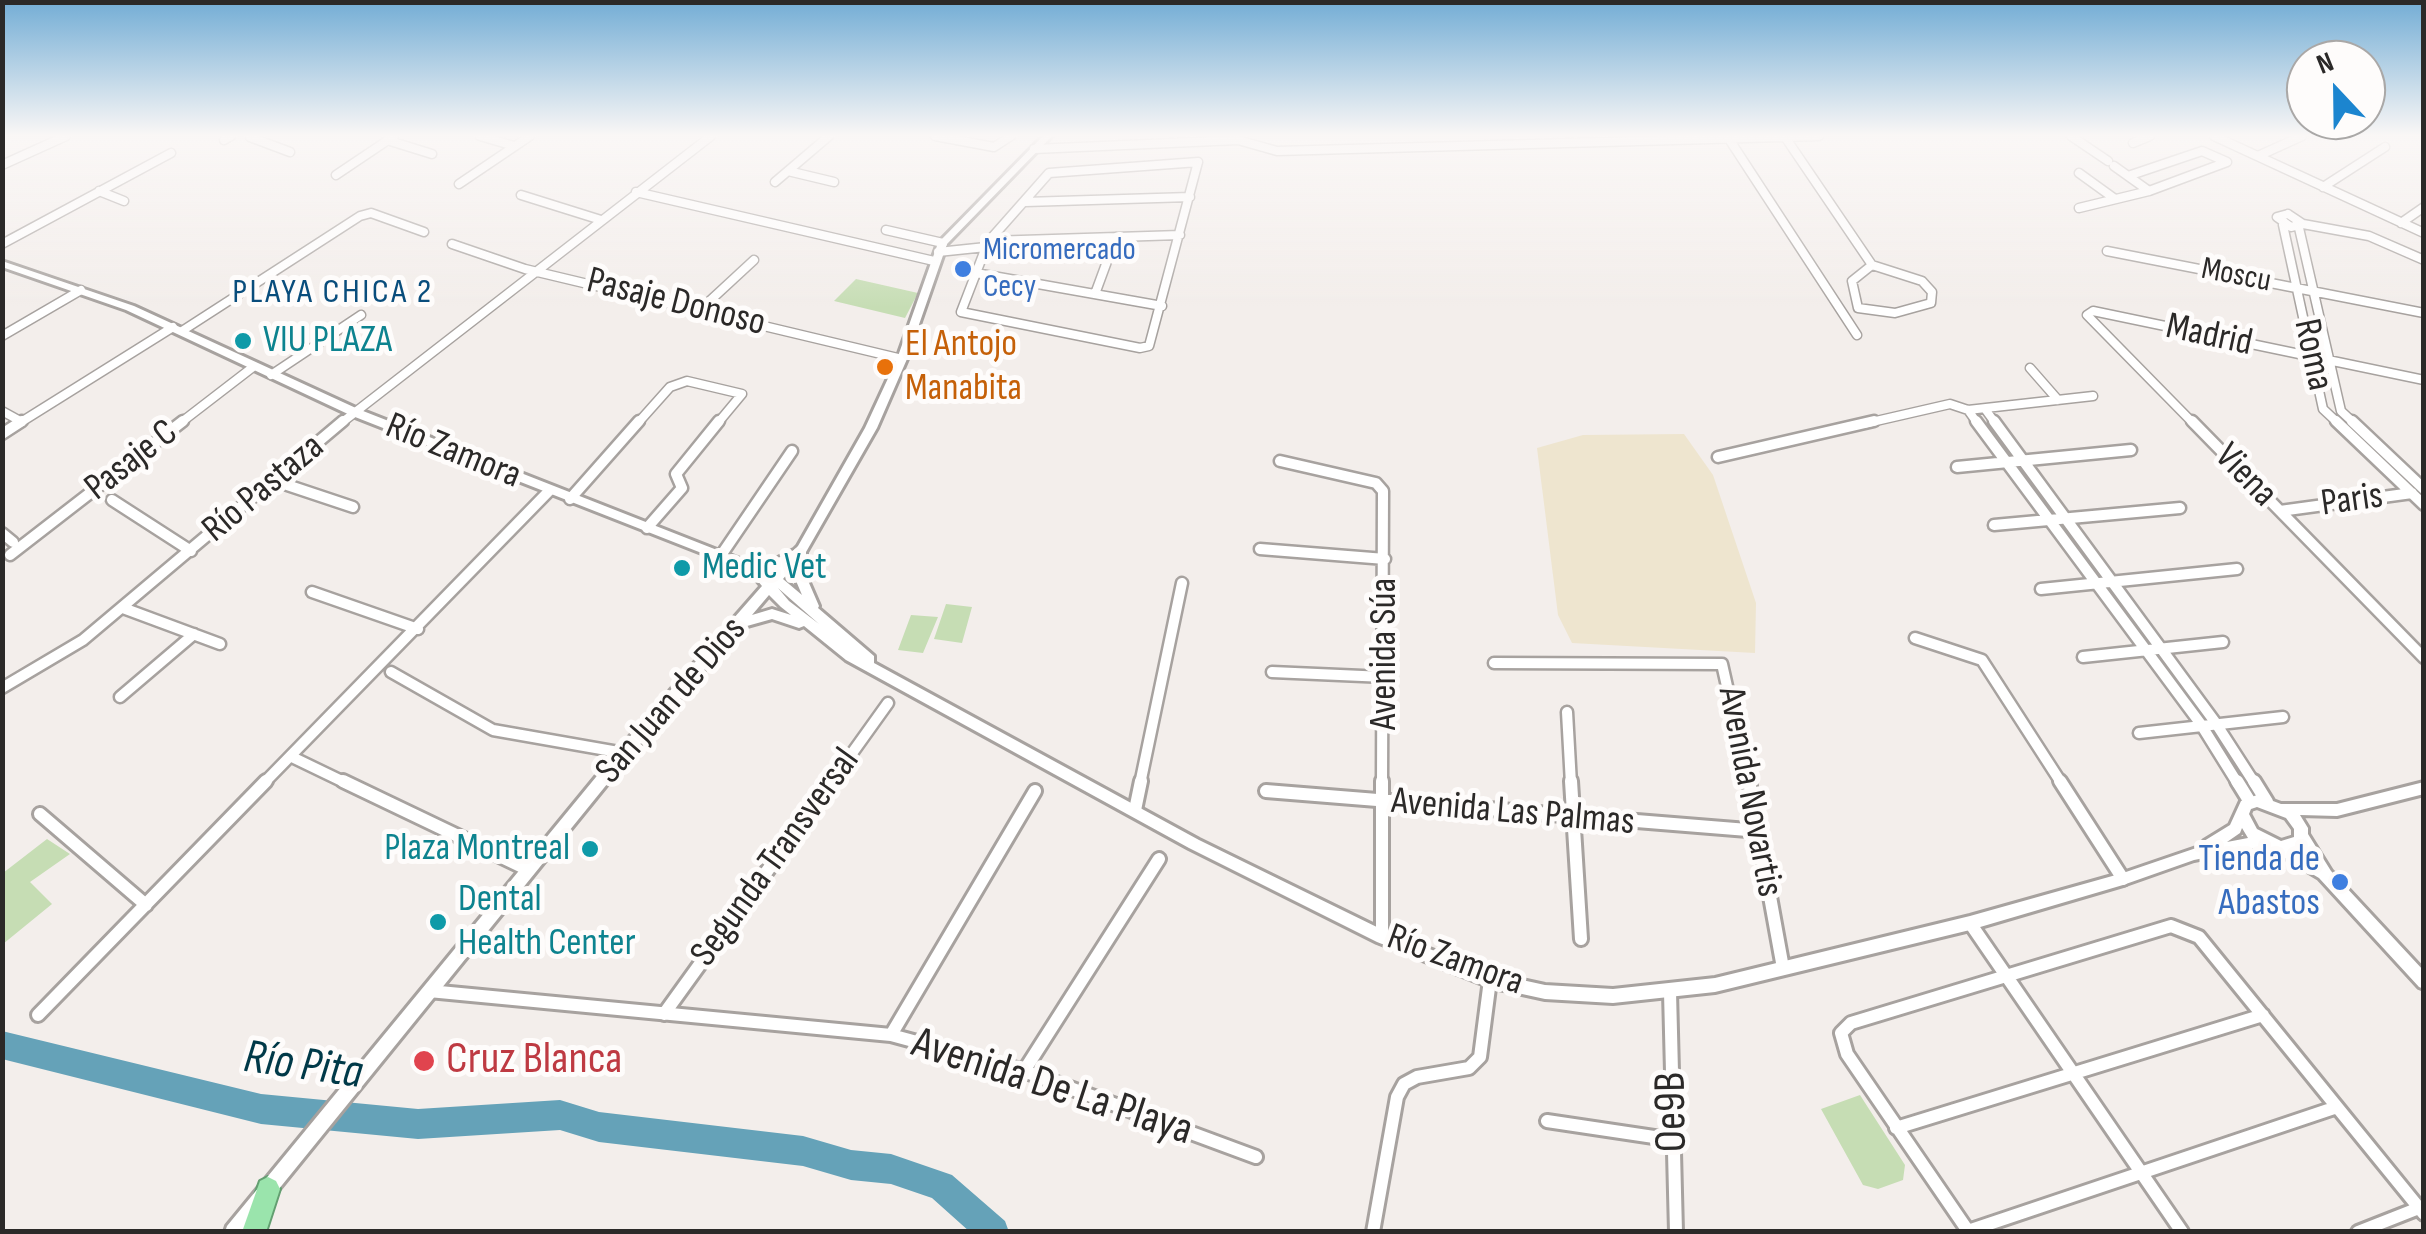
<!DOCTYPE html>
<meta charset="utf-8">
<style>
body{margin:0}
#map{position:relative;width:2426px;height:1234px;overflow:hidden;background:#f3eeeb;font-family:"Sofia Sans Condensed",sans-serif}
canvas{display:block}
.frame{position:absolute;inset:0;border:5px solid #2b2928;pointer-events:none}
.north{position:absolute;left:2286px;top:40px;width:100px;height:100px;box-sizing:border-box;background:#fefcfb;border:2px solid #aaa8a7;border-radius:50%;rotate:338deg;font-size:28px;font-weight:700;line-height:40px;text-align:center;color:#2b2928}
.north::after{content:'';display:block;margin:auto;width:35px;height:45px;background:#1c85cf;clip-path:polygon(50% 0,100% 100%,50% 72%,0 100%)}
</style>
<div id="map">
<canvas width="2426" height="1234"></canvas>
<div class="frame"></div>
<div class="north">N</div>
</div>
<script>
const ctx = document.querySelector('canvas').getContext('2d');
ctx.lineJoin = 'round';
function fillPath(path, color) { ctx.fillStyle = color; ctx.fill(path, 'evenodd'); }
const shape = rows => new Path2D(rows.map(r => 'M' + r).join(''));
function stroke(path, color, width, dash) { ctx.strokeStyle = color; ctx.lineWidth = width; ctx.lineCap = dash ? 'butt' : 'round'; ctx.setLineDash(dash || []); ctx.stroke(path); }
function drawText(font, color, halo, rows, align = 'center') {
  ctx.font = font + ' "Sofia Sans Condensed",sans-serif'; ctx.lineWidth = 10; ctx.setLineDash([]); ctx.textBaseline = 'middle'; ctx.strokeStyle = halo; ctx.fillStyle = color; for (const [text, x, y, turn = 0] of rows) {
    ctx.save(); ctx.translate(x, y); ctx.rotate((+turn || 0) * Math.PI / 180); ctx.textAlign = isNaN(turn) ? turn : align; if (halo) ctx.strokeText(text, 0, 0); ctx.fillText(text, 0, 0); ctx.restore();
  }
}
const industrial = shape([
 [1684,434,1713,475,1756,603,1755,653,1572,643,1558,615,1537,448,1583,435]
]);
const green = shape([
 [856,279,918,293,905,318,834,301],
 [946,604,972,607,962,643,934,639],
 [911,615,938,617,923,653,898,650],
 [47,839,70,854,30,882,52,904,3,944,3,873],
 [1860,1095,1905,1165,1903,1180,1878,1189,1863,1185,1821,1109]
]);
const river = shape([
 [2,1031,261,1094,418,1109,560,1100,599,1112,803,1136,851,1150,891,1154,952,1175,1005,1221,1009,1232,970,1232,932,1198,891,1184,851,1180,803,1166,599,1142,560,1130,418,1139,261,1124,2,1059,2,1031]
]);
const minorFar2 = shape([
 [480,136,514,146],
 [935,136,994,147,1011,136],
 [2071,136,2108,161],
 [2214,136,2424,233],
 [250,137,290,152],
 [1785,137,1872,265],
 [1729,139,1857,335],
 [224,140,231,136],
 [387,140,432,154],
 [2133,143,2150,136],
 [1034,149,1238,140,1277,151,1819,136],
 [2258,156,2302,136],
 [1198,162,1149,346,1140,348,961,312,988,242,1049,173,1198,162],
 [2,165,66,136],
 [2114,166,2149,191],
 [788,171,834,182],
 [2079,173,2115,199],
 [336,175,394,136],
 [775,182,829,136],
 [459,184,530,136],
 [2323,187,2385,147],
 [99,191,124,201],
 [636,192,934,261],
 [521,195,601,220],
 [1025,202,1190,197],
 [2079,208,2149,191,2227,162,2202,151,2128,176],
 [2288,214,2303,224,2291,227,2277,217,2288,214],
 [2401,223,2424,207],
 [2303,224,2369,236,2424,260],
 [2283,225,2323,409,2339,424],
 [2299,228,2341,411,2355,424],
 [886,230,943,243],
 [989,241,1180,235],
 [2,244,171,153],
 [452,244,525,269,902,359],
 [2107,251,2424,313],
 [938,252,986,247],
 [1872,265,1922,281,1932,292,1931,303,1895,313,1858,308,1852,281,1872,265],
 [976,273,1162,306],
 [1095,294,1116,237],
 [701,309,754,260],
 [182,331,360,216,371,213,424,232],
 [2,336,81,290],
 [2030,368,2058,400],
 [271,375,361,315],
 [1985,409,1996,424],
 [1968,410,1978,424],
 [2,411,22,422],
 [18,424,173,327],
 [179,424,253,367],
 [340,424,711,136],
 [637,424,670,387,687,381,742,394,717,424],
 [1863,424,1950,404,1968,410,2093,396],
 [2194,424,2087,315,2093,311,2424,380]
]);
const minorFar1 = shape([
 [1976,421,2200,723,2238,784],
 [1994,421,2215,722,2255,784],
 [2192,421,2424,658],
 [2336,421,2424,505],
 [2352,421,2424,489],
 [2,434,22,421],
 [1718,457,1874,421],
 [1280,461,1376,483,1383,491,1382,784],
 [1957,467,2131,450],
 [272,480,353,507],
 [570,499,639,421],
 [112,500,191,551],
 [2280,511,2412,493],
 [1994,525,2180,508],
 [647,528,682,488,676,474,719,421],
 [2,533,13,542],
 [1260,549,1385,559],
 [724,551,792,451],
 [10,555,183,421],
 [2041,589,2237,569],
 [312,592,418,629],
 [123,608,220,644],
 [1915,638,1982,660,2062,784],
 [2083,657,2223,642],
 [1494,663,1722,664,1749,784],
 [391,672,493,730,624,753],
 [1272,672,1385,677],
 [2,688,83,640,343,421],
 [120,697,194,634],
 [1567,712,1571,784],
 [2139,733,2283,717],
 [292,757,348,784],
 [263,784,549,491],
 [830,784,888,703],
 [1140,784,1182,583]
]);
const minor = shape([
 [343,781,529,870],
 [1571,781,1581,939],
 [1749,781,1783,968],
 [2060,781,2123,879],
 [2237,781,2250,802],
 [2254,781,2267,802],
 [1266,791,1760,831],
 [1135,810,1141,781],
 [40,814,146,905],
 [1970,923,2182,1232],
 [2171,926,2199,937,2337,1107,1968,1231,1847,1054,1841,1033,1851,1023,2171,926],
 [1382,937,1382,781],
 [429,991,891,1035,1024,1071,1256,1157],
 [1670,992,1676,1232],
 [664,1014,832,781],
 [38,1015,266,781],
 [891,1035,1035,791],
 [1024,1071,1159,859],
 [2337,1107,2424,1214],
 [1547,1121,1674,1140],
 [1896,1128,2263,1015],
 [1373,1232,1397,1097,1404,1084,1417,1077,1469,1068,1480,1057,1490,980],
 [2358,1232,2419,1208]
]);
const tertiary = shape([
 [1043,136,1052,136,947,244,907,359,877,428,806,552,806,576,819,606,818,608,874,656,874,663,1199,840,1387,932,1490,973,1545,985,1613,989,1715,978,1970,916,2123,873,2202,846,2204,841,2230,825,2241,801,2257,795,2281,804,2337,804,2424,782,2424,794,2337,816,2300,815,2308,828,2308,834,2331,871,2424,971,2424,989,2419,987,2319,878,2265,846,2194,860,2123,885,1970,930,1715,992,1613,1003,1545,999,1490,987,1377,942,1189,848,846,660,804,626,799,628,772,619,747,626,743,625,629,757,244,1232,225,1232,227,1226,619,749,762,586,750,572,350,415,126,310,2,267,2,261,134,306,358,409,745,561,750,558,774,560,794,550,798,546,865,428,897,359,938,243,1043,136],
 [794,566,794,576,802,595,783,579,794,566],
 [760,568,775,569,778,569,769,578,760,568],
 [778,588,819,624,789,601,778,588],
 [769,595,781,607,791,615,772,609,752,615,769,595],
 [2257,807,2286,818,2294,829,2294,837,2281,841,2257,829,2249,814,2251,809,2257,807],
 [2242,828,2248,838,2227,842,2240,833,2242,828],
 [2301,848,2307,857,2294,850,2301,848]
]);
const trunk = shape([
 [268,1177,276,1181,280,1189,266,1232,242,1232,260,1181,268,1177]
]);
const markers = [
 [963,269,10,"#3f7fe0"],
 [243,341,10,"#0f9aa8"],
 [885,367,10,"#e8710a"],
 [682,568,10,"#0f9aa8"],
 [590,849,10,"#0f9aa8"],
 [2340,882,10,"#3f7fe0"],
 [438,922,10,"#0f9aa8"],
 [424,1061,12,"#e0444e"]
];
const farShopnames = [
 ["Micromercado",983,251],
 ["Cecy",983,288]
];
const farStreetnames = [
 ["Moscu",2236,276,11]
];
const farQuarternames = [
 ["PLAYA CHICA 2",333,293]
];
const streetNames = [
 ["Pasaje Donoso",676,303,14],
 ["Madrid",2209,336,12],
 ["Roma",2312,355,78],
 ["Río Zamora",453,452,22],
 ["Pasaje C",132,461,-38],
 ["Viena",2245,476,46],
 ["Río Pastaza",264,489,-40],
 ["Paris",2352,501,-8],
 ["Avenida Súa",1385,654,-90],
 ["San Juan de Dios",672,701,-49],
 ["Avenida Novartis",1749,792,79],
 ["Avenida Las Palmas",1513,813,5],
 ["Segunda Transversal",776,858,-54],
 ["Río Zamora",1455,961,20]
];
const cultureNames = [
 ["VIU PLAZA",263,341],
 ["Medic Vet",702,568],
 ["Plaza Montreal",570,849,"right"],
 ["Dental",458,900],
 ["Health Center",458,944]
];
const foodNames = [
 ["El Antojo",905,345],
 ["Manabita",905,389]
];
const shopNames = [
 ["Tienda de",2320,860],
 ["Abastos",2320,904]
];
const nearHealthnames = [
 ["Cruz Blanca",446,1061]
];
const nearStreetnames = [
 ["Avenida De La Playa",1052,1088,18],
 ["Oe9B",1673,1112,-91]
];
const nearWaternames = [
 ["Río Pita",303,1067,8]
];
fillPath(industrial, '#eee5cf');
fillPath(green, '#c6ddb4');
fillPath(river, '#65a2b8');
stroke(minorFar2, '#a7a29f', 11);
stroke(minorFar1, '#a7a29f', 15);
stroke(minor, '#a7a29f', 18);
stroke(tertiary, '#a7a29f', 6);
stroke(trunk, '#639f71', 4);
stroke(minorFar2, '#fff', 8);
stroke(minorFar1, '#fff', 10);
stroke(minor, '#fff', 12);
fillPath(tertiary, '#fff');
fillPath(trunk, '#9ae4ac');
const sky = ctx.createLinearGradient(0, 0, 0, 308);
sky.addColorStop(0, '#73add5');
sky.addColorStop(0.44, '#faf7f6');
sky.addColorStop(1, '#faf7f600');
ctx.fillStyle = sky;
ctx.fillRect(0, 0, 2426, 308);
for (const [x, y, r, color] of markers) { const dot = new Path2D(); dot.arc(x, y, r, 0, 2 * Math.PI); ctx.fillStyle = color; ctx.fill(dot); stroke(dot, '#fefcfb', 4); }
drawText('32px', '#366cbe', '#fefcfb', farShopnames, 'left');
drawText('32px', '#2b2928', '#fefcfb', farStreetnames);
ctx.letterSpacing = '2.5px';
drawText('35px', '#094d7c', '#fefcfb', farQuarternames);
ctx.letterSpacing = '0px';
drawText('38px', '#2b2928', '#fefcfb', streetNames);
drawText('38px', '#0d838f', '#fefcfb', cultureNames, 'left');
drawText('38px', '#c56008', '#fefcfb', foodNames, 'left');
drawText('38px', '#366cbe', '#fefcfb', shopNames, 'right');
drawText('45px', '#be3a42', '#fefcfb', nearHealthnames, 'left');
drawText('45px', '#2b2928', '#fefcfb', nearStreetnames);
drawText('italic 48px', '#003948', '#fefcfb', nearWaternames);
</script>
